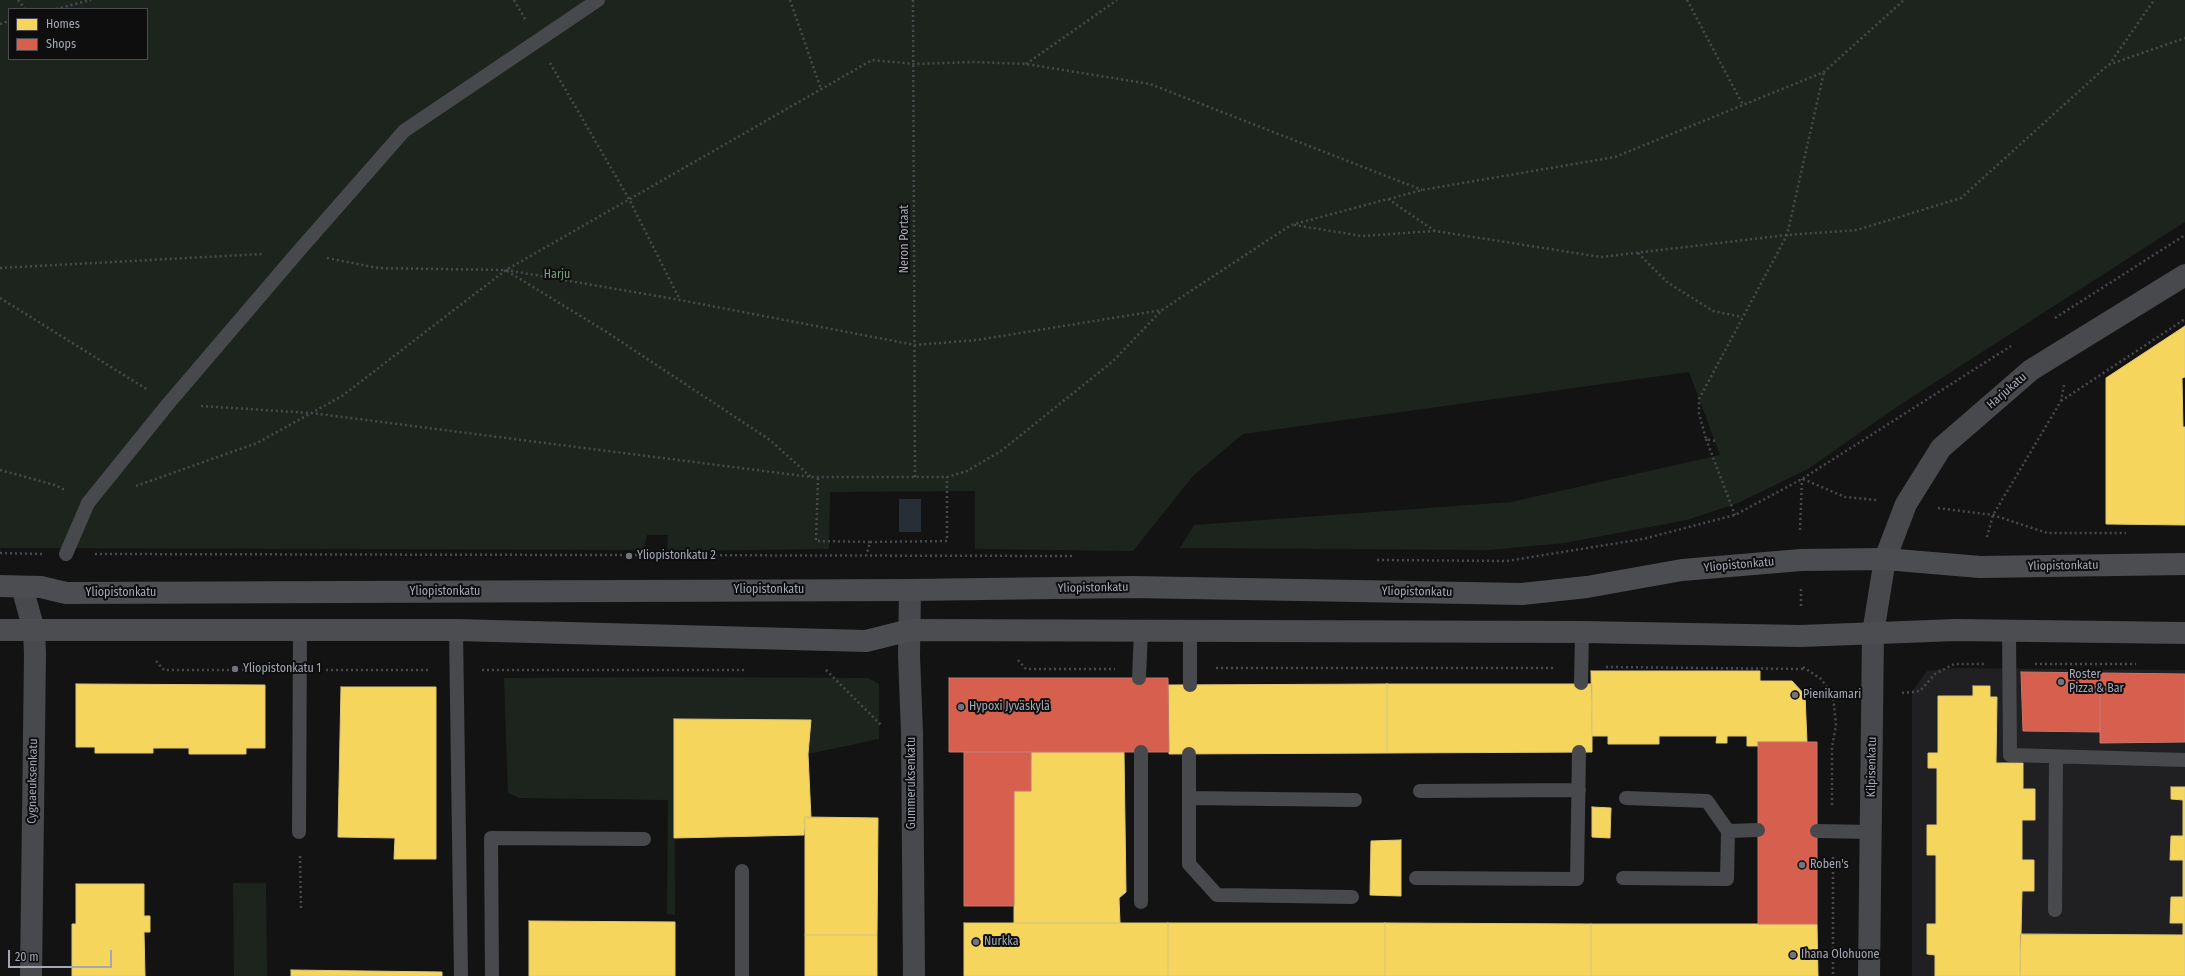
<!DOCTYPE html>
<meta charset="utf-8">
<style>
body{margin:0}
#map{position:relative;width:2185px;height:976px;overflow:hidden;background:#131314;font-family:"Fira Sans Condensed",sans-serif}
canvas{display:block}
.legend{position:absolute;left:8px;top:8px;width:140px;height:52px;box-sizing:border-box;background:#0e0e0f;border:1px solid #4a4c51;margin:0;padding:5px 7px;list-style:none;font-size:12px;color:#a4a8b5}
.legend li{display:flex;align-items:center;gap:8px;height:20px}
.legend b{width:20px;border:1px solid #4a4c51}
.scale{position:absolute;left:8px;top:950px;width:104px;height:18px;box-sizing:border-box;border:2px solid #a4a8b5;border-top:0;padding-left:5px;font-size:12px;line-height:14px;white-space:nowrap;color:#a4a8b5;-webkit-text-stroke:3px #0e0e0f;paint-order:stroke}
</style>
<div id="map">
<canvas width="2185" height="976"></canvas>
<ul class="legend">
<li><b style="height:11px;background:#f6d55c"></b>Homes</li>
<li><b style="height:11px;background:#d6604d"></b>Shops</li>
</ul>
<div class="scale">20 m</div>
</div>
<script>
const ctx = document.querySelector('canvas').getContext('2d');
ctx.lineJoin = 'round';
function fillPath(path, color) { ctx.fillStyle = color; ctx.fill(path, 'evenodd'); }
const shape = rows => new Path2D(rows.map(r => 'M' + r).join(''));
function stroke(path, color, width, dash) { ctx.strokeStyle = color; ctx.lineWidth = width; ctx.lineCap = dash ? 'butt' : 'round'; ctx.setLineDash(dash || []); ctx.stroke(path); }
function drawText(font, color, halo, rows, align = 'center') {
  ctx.font = font + ' "Fira Sans Condensed",sans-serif'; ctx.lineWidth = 4; ctx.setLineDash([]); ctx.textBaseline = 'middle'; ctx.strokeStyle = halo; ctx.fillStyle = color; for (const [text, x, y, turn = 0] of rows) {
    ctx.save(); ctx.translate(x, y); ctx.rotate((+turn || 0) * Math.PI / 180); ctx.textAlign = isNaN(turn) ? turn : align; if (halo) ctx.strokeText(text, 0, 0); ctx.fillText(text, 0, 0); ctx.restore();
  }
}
const built = shape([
 [1952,668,2185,670,2185,976,1912,976,1912,692,1927,671]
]);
const green = shape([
 [0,0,2185,0,2185,222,1898,406,1808,469,1738,503,1687,520,1564,543,1490,550,1180,548,1194,525,1511,502,1720,455,1689,372,1243,434,1193,476,1133,551,975,549,975,491,830,492,829,549,667,551,668,535,647,535,643,550,0,548],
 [9,9,147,9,147,59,9,59],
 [667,677,868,678,879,684,879,739,808,754,811,720,674,719,675,915,667,914,668,800,519,798,508,793,504,678],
 [233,883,266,883,267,976,234,976]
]);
const water = shape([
 [899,499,921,499,921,532,899,532]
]);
const homes = shape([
 [2185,326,2185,377,2182,378,2183,427,2185,427,2185,525,2106,524,2106,378,2185,326],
 [1591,671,1760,671,1760,681,1792,681,1805,695,1807,742,1758,742,1758,746,1747,746,1747,736,1727,736,1727,743,1716,743,1717,736,1659,736,1659,744,1608,744,1608,736,1592,736,1591,671],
 [76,684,265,685,265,748,246,748,246,754,189,754,189,748,153,748,153,753,95,753,95,747,76,747,76,684],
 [1387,684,1592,684,1592,752,1387,753,1387,684],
 [1387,684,1387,753,1169,754,1168,685,1387,684],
 [1973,686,1990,686,1990,697,1997,697,1996,763,2023,763,2023,789,2035,789,2035,820,2022,820,2022,860,2034,860,2034,891,2022,891,2020,976,1935,976,1935,955,1927,954,1927,924,1936,924,1936,855,1927,855,1927,825,1937,825,1937,768,1928,768,1928,753,1938,753,1938,696,1973,696,1973,686],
 [341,687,436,687,436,859,394,859,395,838,338,837,341,687],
 [674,719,811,720,808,754,811,818,805,817,804,835,674,838,674,719],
 [1031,752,1124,752,1126,892,1119,898,1120,923,1014,923,1014,791,1031,791,1031,752],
 [2171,787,2185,787,2185,976,2020,976,2020,934,2183,935,2183,923,2170,923,2171,897,2183,897,2183,860,2170,860,2171,836,2183,836,2183,800,2171,799,2171,787],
 [1592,807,1611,808,1610,838,1592,837,1592,807],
 [805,817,878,818,877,935,805,935,805,817],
 [1401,840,1401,896,1370,895,1371,841,1401,840],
 [76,884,144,884,144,916,150,916,150,932,144,932,145,976,72,976,72,924,76,924,76,884],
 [529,921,675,922,675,976,529,976,529,921],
 [964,923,1168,923,1168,976,964,976,964,923],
 [1168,923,1385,923,1385,976,1168,976,1168,923],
 [1385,923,1591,924,1591,976,1385,976,1385,923],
 [1591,924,1817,924,1818,976,1591,976,1591,924],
 [805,935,877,935,877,976,805,976,805,935],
 [291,970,442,972,442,976,291,976,291,970]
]);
const shops = shape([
 [2021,672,2100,673,2100,732,2023,731,2021,672],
 [2100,673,2185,674,2185,742,2100,743,2100,673],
 [949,678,1168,678,1169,752,949,752,949,678],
 [1758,742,1817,742,1817,924,1758,924,1758,742],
 [964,752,1031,752,1031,791,1014,791,1014,906,964,906,964,752]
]);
const path = shape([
 [18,0,25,9],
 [514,0,525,19],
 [790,0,821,89],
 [913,0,915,477],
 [1687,0,1743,105],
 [56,9,91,0],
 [0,24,9,21],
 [550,63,629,199,680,300],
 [1026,64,1117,0],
 [2109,65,2154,0],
 [1389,199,1422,190,1615,157,1824,72,1904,0],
 [1294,225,1362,236,1434,231],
 [1638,253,1667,282,1713,311,1742,317],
 [327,258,378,268,506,270,680,300,915,345,977,340,1162,310],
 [0,268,262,254],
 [507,271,605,331,770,440,811,477],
 [0,298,148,390],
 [2055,318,2185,235],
 [2061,401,2185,319],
 [201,406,311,413,811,477,947,477,967,471,1001,451,1112,362,1162,310,1291,225,1388,199,1435,231,1601,257,1787,235,1857,230,1961,198,2108,65,2185,38],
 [1706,439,1735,515],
 [1715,441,1706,439,1699,413,1699,399,1787,235,1824,72],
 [0,470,55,485,65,490],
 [818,478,816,541,870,542,866,556],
 [1803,479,1845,497,1876,500],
 [136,486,257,443,342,396,506,270,872,60,915,64,973,62,1026,64,1150,84,1422,190],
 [1938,508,1993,515,2047,533,2126,533],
 [1800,530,1802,479],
 [1987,537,1993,515,2061,401,2064,385],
 [870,542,947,541,947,477],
 [0,553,42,554],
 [95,554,1072,556],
 [1377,560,1507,561,1643,539,1735,515,1802,479,2011,346],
 [1801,606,1801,589],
 [1018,660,1026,669,1115,669],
 [156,661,164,670,275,670],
 [2035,664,2136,664],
 [1606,667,1804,669],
 [1803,667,1821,679,1833,696,1836,725,1832,747,1832,806],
 [1216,668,1555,668],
 [326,670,431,670],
 [482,670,747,670],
 [826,670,882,726],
 [1902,693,1920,691,1935,674,1954,664,1984,664],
 [1833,696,1843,696],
 [300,856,301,910],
 [1833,857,1833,976]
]);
const service = shape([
 [66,554,88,503,168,404,297,253,404,131,598,0],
 [456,630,461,976],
 [2009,631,2010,755,2185,760],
 [1190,632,1190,685],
 [1139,678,1141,631],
 [1581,683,1582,632],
 [1141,752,1141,902],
 [1189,754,1189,864,1217,895,1352,897],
 [1420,791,1579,790],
 [1189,798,1355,800],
 [1626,798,1707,801,1728,831,1758,830],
 [1817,831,1871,832],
 [299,832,300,630],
 [742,871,742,976],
 [1416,878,1577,879,1579,752],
 [1623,878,1727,879,1728,831],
 [2055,910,2056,757],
 [492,976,491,838,644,839]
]);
const minor = shape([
 [22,587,34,630,35,654,31,976],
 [910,590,909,655,912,733,914,976],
 [1869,976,1873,633,1885,559,1906,504,1941,448,2031,370,2185,275]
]);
const secondary = shape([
 [0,586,41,587,66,593,910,590,1132,587,1522,594,1587,587,1682,570,1801,560,1885,559,1980,567,2185,564],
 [0,630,456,630,866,641,910,630,1582,632,1801,636,1956,630,2185,633]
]);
const markers = [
 [629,556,4,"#71747d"],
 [235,669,4,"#71747d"],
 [2061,682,4,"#71747d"],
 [1795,695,4,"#71747d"],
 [961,707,4,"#71747d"],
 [1802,865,4,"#71747d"],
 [976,942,4,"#71747d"],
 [1793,955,4,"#71747d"]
];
const streetNames = [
 ["Neron Portaat",905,239,-90],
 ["Harjukatu",2007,391,-41],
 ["Yliopistonkatu",1739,565,-5],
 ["Yliopistonkatu",2063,566,-1],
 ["Yliopistonkatu",1093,588,-1],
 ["Yliopistonkatu",769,590],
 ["Yliopistonkatu",445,592],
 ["Yliopistonkatu",1417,592,1],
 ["Yliopistonkatu",121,593],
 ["Kilpisenkatu",1872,767,-89],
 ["Cygnaeuksenkatu",33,781,-89],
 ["Gummeruksenkatu",912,783,-90]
];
const parkNames = [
 ["Harju",557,275]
];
const poiNames = [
 ["Yliopistonkatu 2",637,556],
 ["Yliopistonkatu 1",243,669],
 ["Roster",2069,675],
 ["Pizza & Bar",2069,689],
 ["Pienikamari",1803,695],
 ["Hypoxi Jyväskylä",969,707],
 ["Roben's",1810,865],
 ["Nurkka",984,942],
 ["Ihana Olohuone",1801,955]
];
fillPath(built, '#202022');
fillPath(green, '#1d241e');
fillPath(water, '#272e35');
fillPath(homes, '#f6d55c');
stroke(homes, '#ddc877', 1);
fillPath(shops, '#d6604d');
stroke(shops, '#c7766c', 1);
stroke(path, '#494a4e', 2.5, [2, 3]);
stroke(service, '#48494c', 14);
stroke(minor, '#48494c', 22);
stroke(secondary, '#4c4d50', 22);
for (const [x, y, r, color] of markers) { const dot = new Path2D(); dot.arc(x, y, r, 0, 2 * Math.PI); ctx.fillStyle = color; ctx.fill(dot); stroke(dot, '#0e0e0f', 1.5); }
drawText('12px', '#a4a8b5', '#0e0e0f', streetNames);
drawText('12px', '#7aa17e', '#0e0e0f', parkNames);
drawText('12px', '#a4a8b5', '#0e0e0f', poiNames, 'left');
</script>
